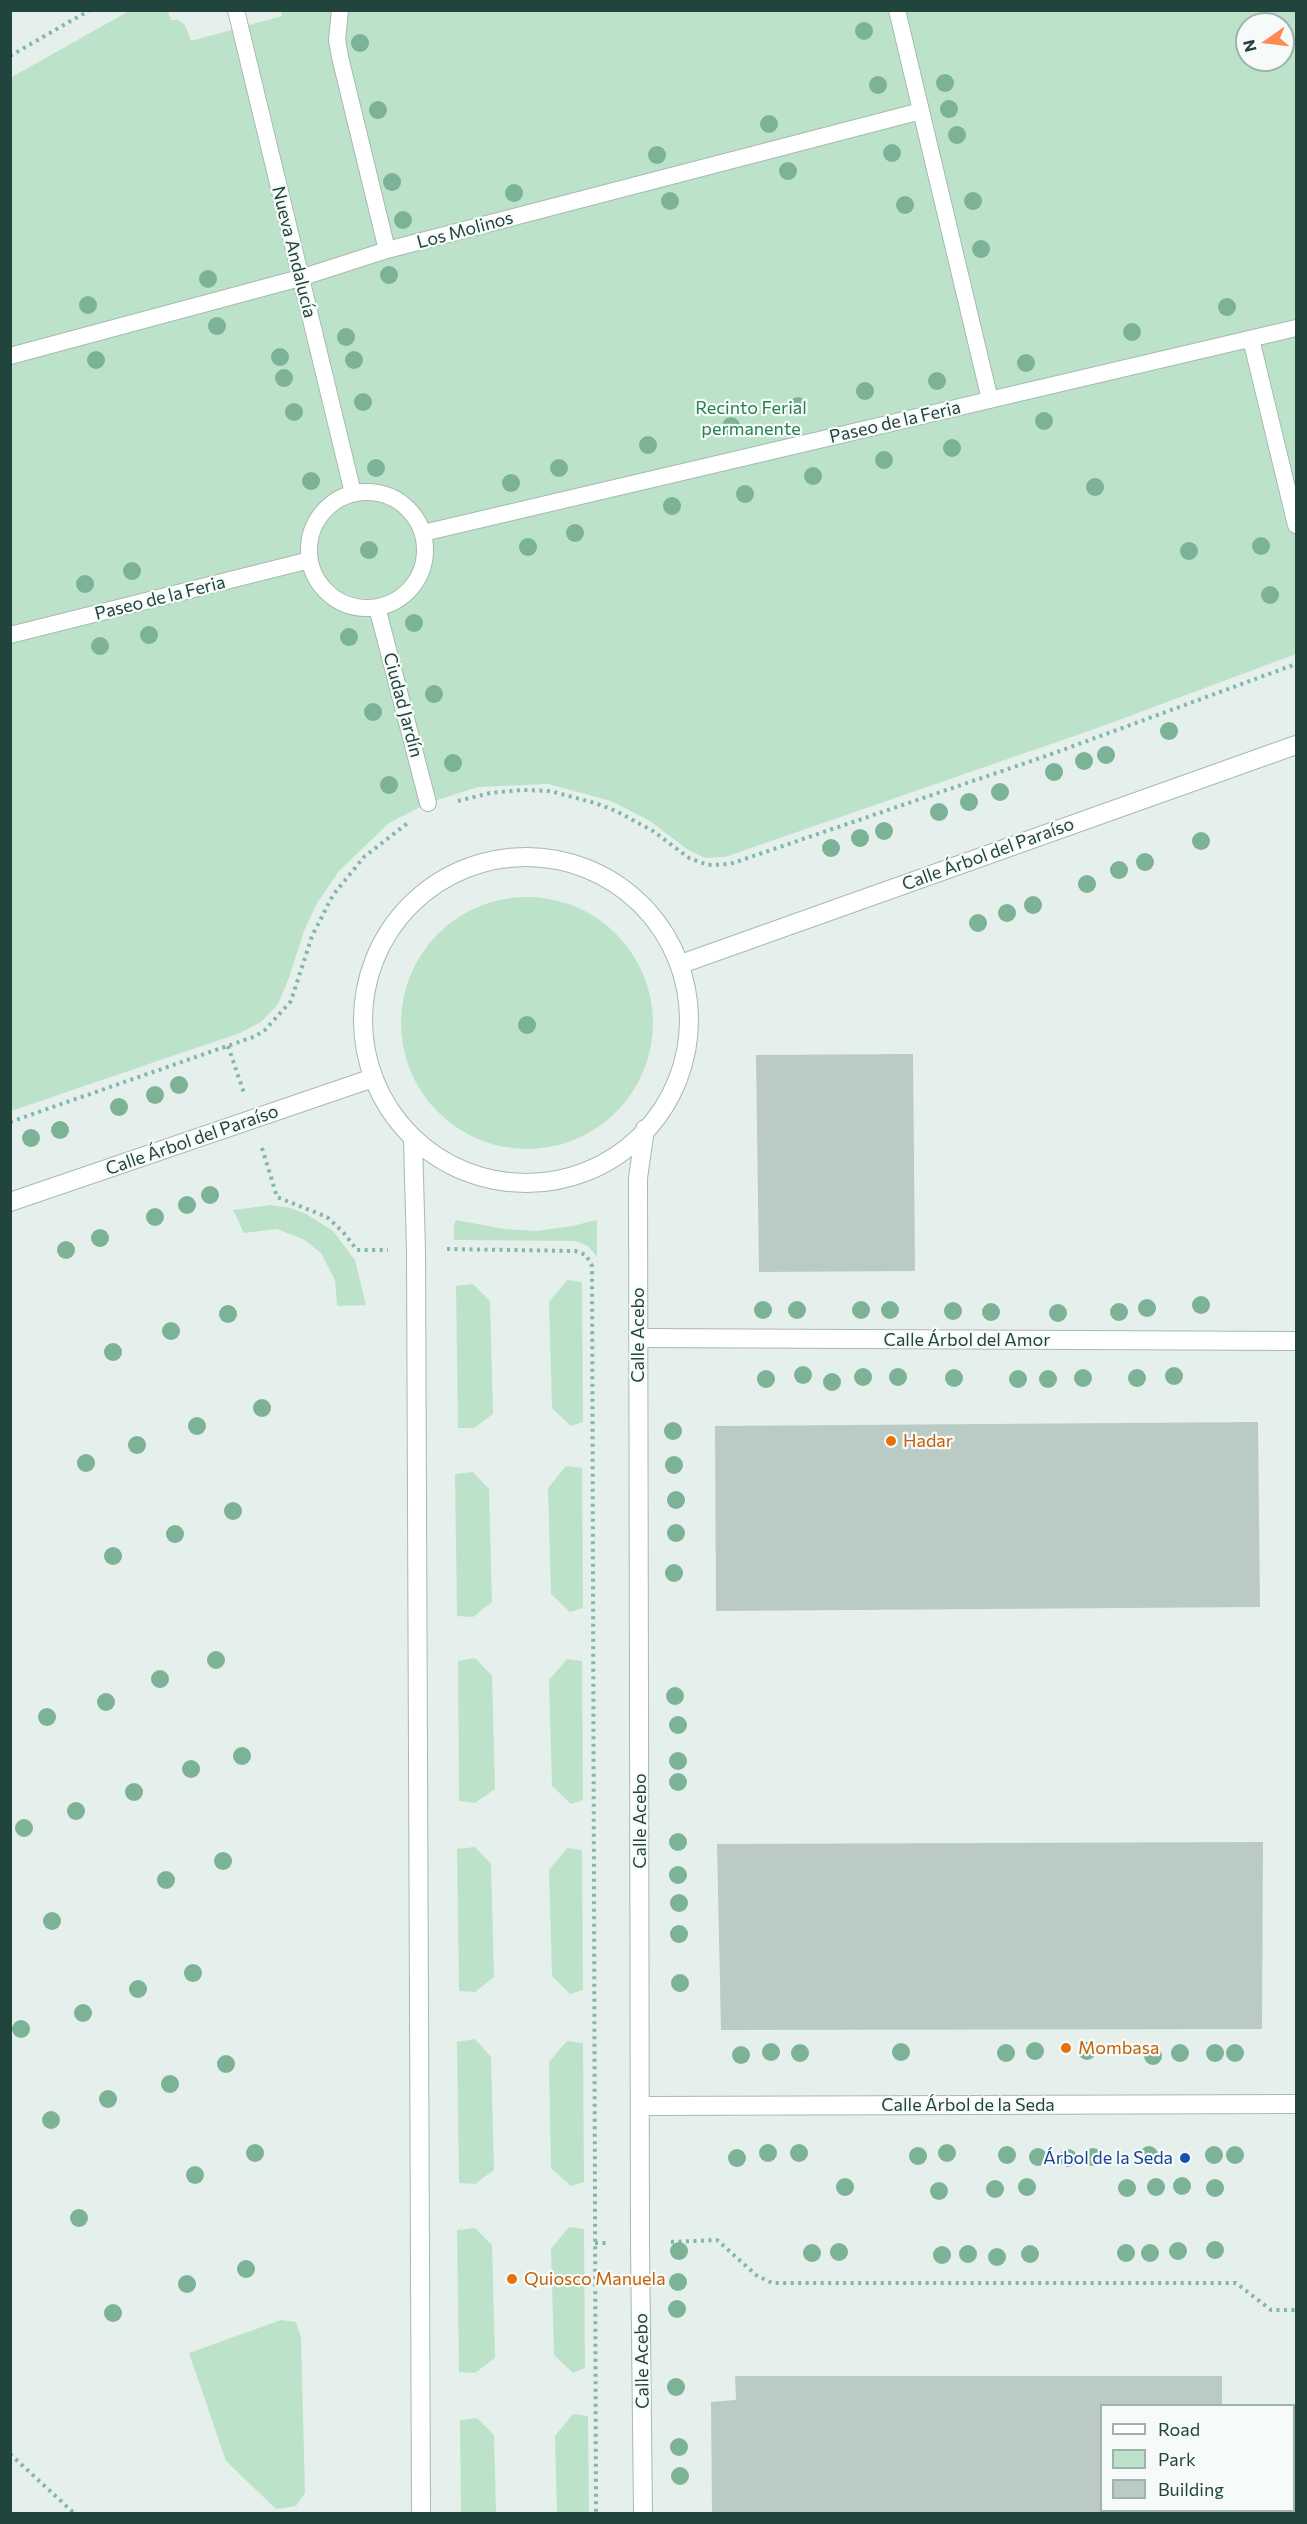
<!DOCTYPE html>
<meta charset="utf-8">
<style>
body{margin:0}
#map{position:relative;width:1307px;height:2524px;overflow:hidden;background:#e5f0ec;font-family:Commissioner,sans-serif}
canvas{display:block}
.frame{position:absolute;inset:0;border:12px solid #21443d;pointer-events:none}
.legend{position:absolute;left:1100px;top:2404px;width:195px;height:108px;box-sizing:border-box;background:#f6fbf9;border:2px solid #a1b2ae;margin:0;padding:8px 10px;list-style:none;font-size:18px;color:#21443d}
.legend li{display:flex;align-items:center;gap:12px;height:30px}
.legend b{width:30px;border:2px solid #a1b2ae}
.north{position:absolute;left:1235px;top:12px;width:60px;height:60px;box-sizing:border-box;background:#f6fbf9;border:2px solid #a1b2ae;border-radius:50%;rotate:256deg;font-size:16px;font-weight:700;line-height:24px;text-align:center;color:#21443d}
.north::after{content:'';display:block;margin:auto;width:21px;height:27px;background:#ff8a54;clip-path:polygon(50% 0,100% 100%,50% 72%,0 100%)}
</style>
<div id="map">
<canvas width="1307" height="2524"></canvas>
<div class="frame"></div>
<ul class="legend">
<li><b style="height:8px;background:#fff"></b>Road</li>
<li><b style="height:16px;background:#bce3c9"></b>Park</li>
<li><b style="height:16px;background:#bacbc5"></b>Building</li>
</ul>
<div class="north">N</div>
</div>
<script>
const ctx = document.querySelector('canvas').getContext('2d');
ctx.lineJoin = 'round';
function fillPath(path, color) { ctx.fillStyle = color; ctx.fill(path, 'evenodd'); }
const shape = rows => new Path2D(rows.map(r => 'M' + r).join(''));
function stroke(path, color, width, dash) { ctx.strokeStyle = color; ctx.lineWidth = width; ctx.lineCap = dash ? 'butt' : 'round'; ctx.setLineDash(dash || []); ctx.stroke(path); }
function drawText(font, color, halo, rows, align = 'center') {
  ctx.font = font + ' Commissioner,sans-serif'; ctx.lineWidth = 4.5; ctx.setLineDash([]); ctx.textBaseline = 'middle'; ctx.strokeStyle = halo; ctx.fillStyle = color; for (const [text, x, y, turn = 0] of rows) {
    ctx.save(); ctx.translate(x, y); ctx.rotate((+turn || 0) * Math.PI / 180); ctx.textAlign = isNaN(turn) ? turn : align; if (halo) ctx.strokeText(text, 0, 0); ctx.fillText(text, 0, 0); ctx.restore();
  }
}
const green = shape([
 [281,10,1296,11,1296,654,1103,726,725,857,705,858,687,849,650,821,611,801,548,784,478,787,428,803,389,823,339,871,317,903,304,931,289,978,278,1004,261,1022,240,1033,11,1111,10,78,129,11,168,11,171,20,178,20,185,25,191,41,282,16],
 [1247,24,1283,24,1283,60,1247,60],
 '401 1023a126 126 0 1 1 252 0a126 126 0 1 1-252 0Z',
 [271,1205,291,1208,306,1214,333,1231,355,1260,366,1305,337,1306,335,1280,321,1253,305,1240,277,1229,244,1233,233,1210],
 [456,1220,504,1229,536,1231,572,1226,597,1220,597,1257,588,1246,575,1241,454,1240,454,1224],
 [567,1280,582,1282,583,1422,571,1426,552,1408,549,1302],
 [473,1284,490,1301,493,1414,474,1428,458,1428,456,1286],
 [566,1466,582,1468,583,1608,570,1612,551,1594,548,1488],
 [473,1472,489,1489,492,1602,473,1617,457,1616,455,1474],
 [475,1658,492,1676,495,1789,475,1803,459,1801,458,1661],
 [567,1659,582,1661,583,1800,571,1804,552,1786,549,1680],
 [475,1847,491,1864,494,1977,475,1992,459,1991,457,1849],
 [567,1848,582,1850,583,1990,570,1994,552,1976,549,1870],
 [475,2039,491,2057,494,2170,475,2184,459,2183,457,2042],
 [567,2041,583,2043,584,2182,571,2186,551,2168,549,2062],
 [569,2227,584,2229,585,2368,573,2373,554,2355,551,2249],
 [475,2228,492,2245,495,2358,475,2373,459,2372,457,2230],
 [281,2320,296,2322,301,2337,305,2493,296,2506,276,2509,226,2461,189,2353],
 [573,2414,588,2416,589,2513,557,2513,555,2436],
 [477,2418,494,2435,496,2513,461,2513,460,2420]
]);
const building = shape([
 [913,1054,915,1271,759,1272,756,1055],
 [1258,1422,1260,1607,716,1611,715,1426],
 [1263,1842,1262,2029,721,2030,717,1844],
 [735,2376,1222,2376,1222,2406,1102,2406,1102,2510,1222,2510,1222,2514,712,2514,711,2402,736,2400]
]);
const path = shape([
 [10,56,90,10],
 [458,801,490,793,522,790,550,791,595,803,616,811,653,831,689,858,708,865,730,864,1049,755,1296,664],
 [228,1046,244,1093],
 [10,1122,256,1036,265,1030,291,1001,312,936,333,895,364,857,409,822],
 [262,1148,277,1197,327,1217,343,1232,357,1250,388,1250],
 [447,1249,575,1251,586,1255,592,1266,596,2514],
 [671,2242,717,2240,756,2275,772,2283,1236,2283,1271,2310,1296,2310],
 [595,2243,609,2243],
 [10,2454,75,2514]
]);
const service = shape([
 [236,10,353,493],
 [340,10,337,40,340,57,387,250],
 [897,10,990,400],
 [1251,339,1296,525],
 [10,356,300,278,387,250,921,111],
 '309 550a58 58 0 1 1 116 0a58 58 0 1 1-116 0Z',
 [423,533,1296,328],
 [377,607,428,803],
 [10,635,310,560]
]);
const minor = shape([
 [638,1338,1296,1341],
 [640,2106,1296,2104]
]);
const tertiary = shape([
 '363 1020a163 163 0 1 1 326 0a163 163 0 1 1-326 0Z',
 [681,964,1296,745],
 [413,1141,416,1250,421,2514],
 [10,1202,373,1078],
 [643,2514,640,2243,638,1178,645,1129]
]);
const trees = [
 [864,31],
 [360,43],
 [945,83],
 [878,85],
 [949,109],
 [378,110],
 [769,124],
 [957,135],
 [892,153],
 [657,155],
 [788,171],
 [392,182],
 [514,193],
 [670,201],
 [973,201],
 [905,205],
 [403,220],
 [981,249],
 [389,275],
 [208,279],
 [88,305],
 [1227,307],
 [217,326],
 [1132,332],
 [346,337],
 [280,357],
 [96,360],
 [354,360],
 [1026,363],
 [284,378],
 [937,381],
 [865,391],
 [363,402],
 [798,406],
 [294,412],
 [1044,421],
 [731,426],
 [648,445],
 [952,448],
 [884,460],
 [376,468],
 [559,468],
 [813,476],
 [311,481],
 [511,483],
 [1095,487],
 [745,494],
 [672,506],
 [575,533],
 [1261,546],
 [528,547],
 [369,550],
 [1189,551],
 [132,571],
 [85,584],
 [1270,595],
 [414,623],
 [149,635],
 [349,637],
 [100,646],
 [434,694],
 [373,712],
 [1169,731],
 [1106,755],
 [1084,761],
 [453,763],
 [1054,772],
 [389,785],
 [1000,792],
 [969,802],
 [939,812],
 [884,831],
 [860,838],
 [1201,841],
 [831,848],
 [1145,862],
 [1119,870],
 [1087,884],
 [1033,905],
 [1007,913],
 [978,923],
 [527,1025],
 [179,1085],
 [155,1095],
 [119,1107],
 [60,1130],
 [31,1138],
 [210,1195],
 [187,1205],
 [155,1217],
 [100,1238],
 [66,1250],
 [1201,1305],
 [1147,1308],
 [763,1310],
 [797,1310],
 [861,1310],
 [890,1310],
 [953,1311],
 [991,1312],
 [1119,1312],
 [1058,1313],
 [228,1314],
 [171,1331],
 [113,1352],
 [803,1375],
 [1174,1376],
 [863,1377],
 [898,1377],
 [954,1378],
 [1083,1378],
 [1137,1378],
 [766,1379],
 [1018,1379],
 [1048,1379],
 [832,1382],
 [262,1408],
 [197,1426],
 [673,1431],
 [137,1445],
 [86,1463],
 [674,1465],
 [676,1500],
 [233,1511],
 [676,1533],
 [175,1534],
 [113,1556],
 [674,1573],
 [216,1660],
 [160,1679],
 [675,1696],
 [106,1702],
 [47,1717],
 [678,1725],
 [242,1756],
 [678,1761],
 [191,1769],
 [678,1782],
 [134,1792],
 [76,1811],
 [24,1828],
 [678,1842],
 [223,1861],
 [678,1875],
 [166,1880],
 [679,1903],
 [52,1921],
 [679,1934],
 [193,1973],
 [680,1983],
 [138,1989],
 [83,2013],
 [21,2029],
 [1035,2051],
 [1087,2051],
 [771,2052],
 [901,2052],
 [800,2053],
 [1006,2053],
 [1180,2053],
 [1215,2053],
 [1235,2053],
 [741,2055],
 [1153,2056],
 [226,2064],
 [170,2084],
 [108,2099],
 [51,2120],
 [255,2153],
 [768,2153],
 [799,2153],
 [947,2153],
 [1007,2155],
 [1149,2155],
 [1214,2155],
 [1235,2155],
 [918,2156],
 [1038,2157],
 [1093,2157],
 [737,2158],
 [1068,2158],
 [195,2175],
 [1182,2186],
 [845,2187],
 [1027,2187],
 [1156,2187],
 [1127,2188],
 [1215,2188],
 [995,2189],
 [939,2191],
 [79,2218],
 [1215,2250],
 [679,2251],
 [1178,2251],
 [839,2252],
 [812,2253],
 [1126,2253],
 [1150,2253],
 [968,2254],
 [1030,2254],
 [942,2255],
 [997,2257],
 [246,2269],
 [678,2282],
 [187,2284],
 [677,2309],
 [113,2313],
 [676,2387],
 [679,2447],
 [680,2476]
];
const markers = [
 [891,1441,6,"#e8710a"],
 [1066,2048,6,"#e8710a"],
 [1185,2158,6,"#1a4fb4"],
 [512,2279,6,"#e8710a"]
];
const streetNames = [
 ["Los Molinos",465,230,-15],
 ["Nueva Andalucía",294,252,76],
 ["Paseo de la Feria",895,422,-13],
 ["Paseo de la Feria",160,598,-14],
 ["Ciudad Jardín",403,705,75],
 ["Calle Árbol del Paraíso",988,854,-20],
 ["Calle Árbol del Paraíso",192,1140,-19],
 ["Calle Acebo",638,1335,-90],
 ["Calle Árbol del Amor",967,1340],
 ["Calle Acebo",640,1821,-90],
 ["Calle Árbol de la Seda",968,2105],
 ["Calle Acebo",642,2361,-91]
];
const parkNames = [
 ["Recinto Ferial",751,408],
 ["permanente",751,429]
];
const foodNames = [
 ["Hadar",903,1441],
 ["Mombasa",1078,2048],
 ["Quiosco Manuela",524,2279]
];
const transitNames = [
 ["Árbol de la Seda",1173,2158]
];
fillPath(green, '#bce3c9');
fillPath(building, '#bacbc5');
stroke(service, '#a6b9b4', 18);
stroke(minor, '#a6b9b4', 20);
stroke(tertiary, '#a6b9b4', 20);
stroke(path, '#82b7aa', 4, [3, 4.5]);
stroke(service, '#fff', 16);
stroke(minor, '#fff', 18);
stroke(tertiary, '#fff', 18);
ctx.fillStyle = '#7cb296';
for (const [x, y] of trees) { ctx.beginPath(); ctx.arc(x, y, 9, 0, 2 * Math.PI); ctx.fill(); }
for (const [x, y, r, color] of markers) { const dot = new Path2D(); dot.arc(x, y, r, 0, 2 * Math.PI); ctx.fillStyle = color; ctx.fill(dot); stroke(dot, '#f6fbf9', 2); }
drawText('18px', '#21443d', '#f6fbf9', streetNames);
drawText('18px', '#268050', '#f6fbf9', parkNames);
drawText('18px', '#c56008', '#f6fbf9', foodNames, 'left');
drawText('18px', '#164399', '#f6fbf9', transitNames, 'right');
</script>
